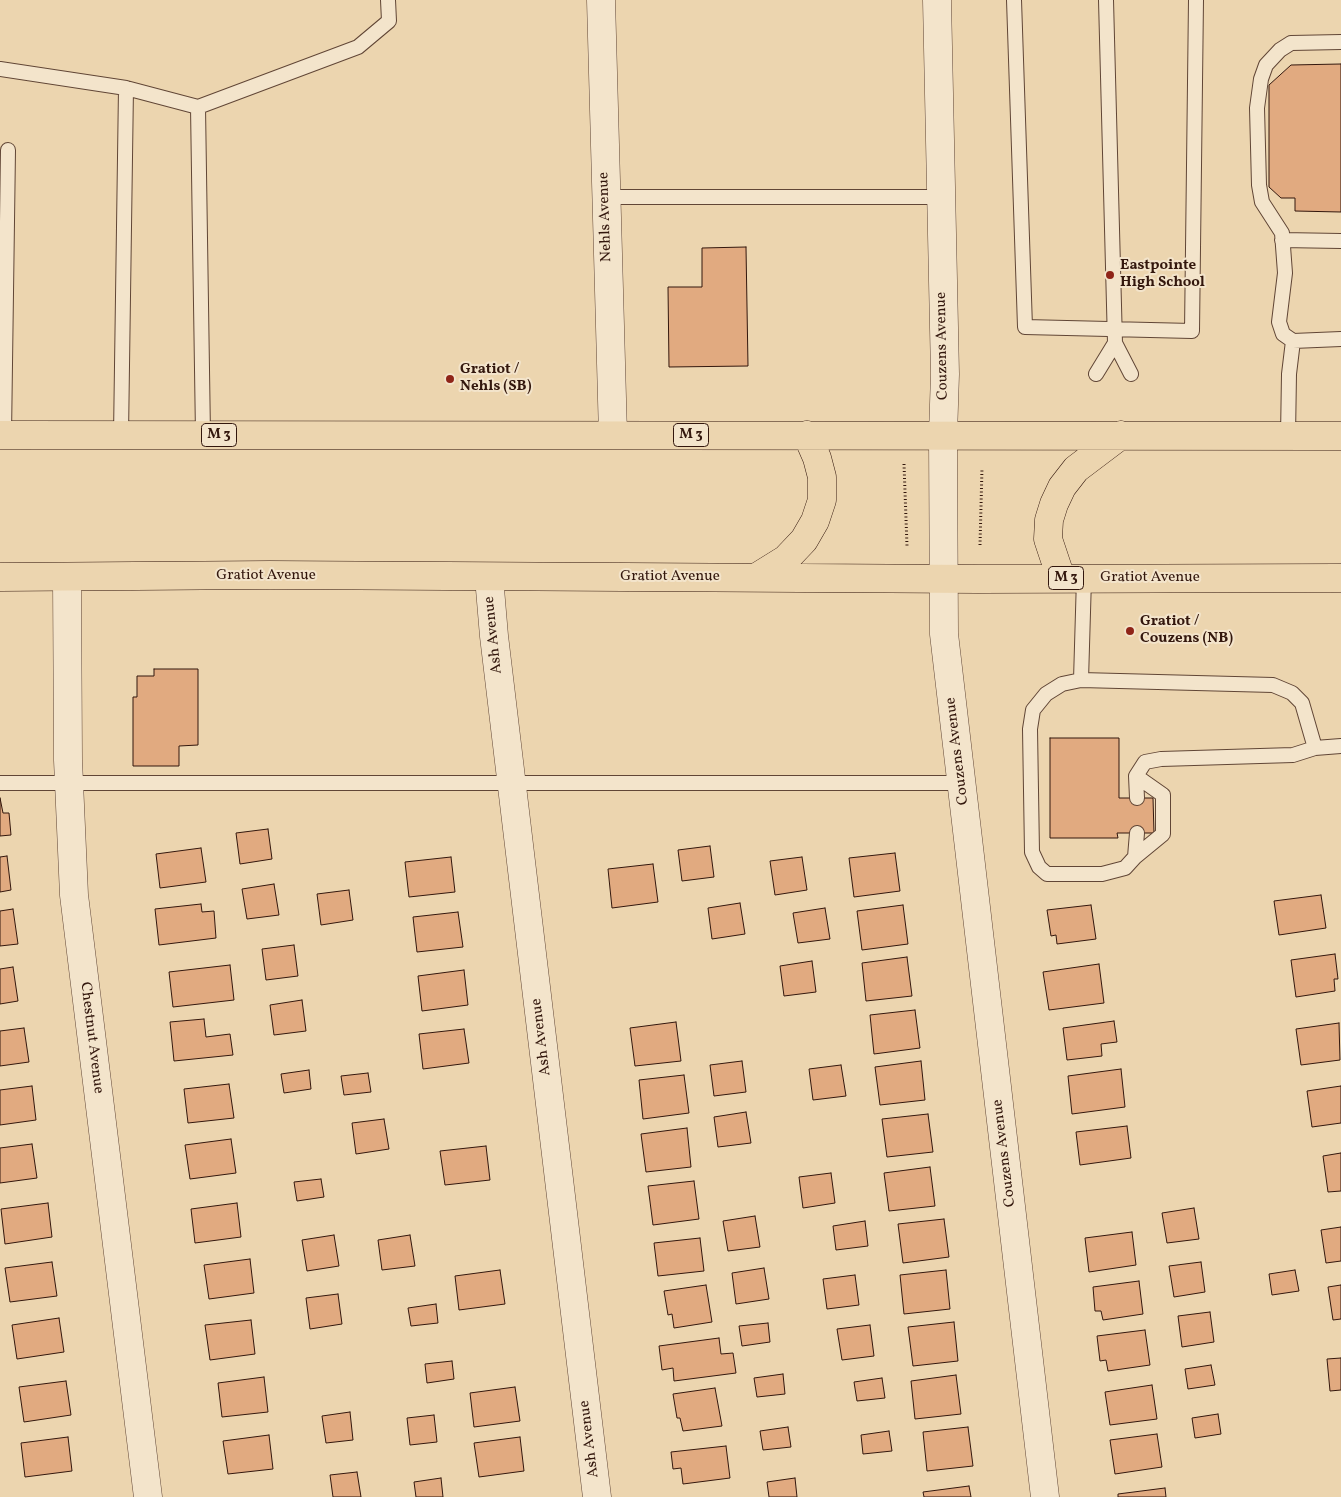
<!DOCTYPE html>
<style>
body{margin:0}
canvas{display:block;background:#ecd5af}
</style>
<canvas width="1341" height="1497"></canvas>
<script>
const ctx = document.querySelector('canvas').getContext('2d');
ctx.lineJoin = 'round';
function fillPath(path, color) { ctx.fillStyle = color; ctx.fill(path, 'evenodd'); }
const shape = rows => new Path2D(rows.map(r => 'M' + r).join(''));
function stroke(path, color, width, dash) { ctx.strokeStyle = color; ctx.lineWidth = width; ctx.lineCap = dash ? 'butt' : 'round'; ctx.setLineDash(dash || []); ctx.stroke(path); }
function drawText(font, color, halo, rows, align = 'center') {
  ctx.font = font + ' Vollkorn,serif'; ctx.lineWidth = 4; ctx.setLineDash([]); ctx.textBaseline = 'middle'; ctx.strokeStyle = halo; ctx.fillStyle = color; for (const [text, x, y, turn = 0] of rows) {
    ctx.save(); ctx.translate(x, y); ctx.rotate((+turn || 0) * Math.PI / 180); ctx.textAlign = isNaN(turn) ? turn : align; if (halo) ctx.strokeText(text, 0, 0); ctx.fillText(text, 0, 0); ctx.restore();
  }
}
const building = shape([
 [1341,64,1341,212,1295,211,1295,198,1281,198,1269,187,1269,85,1291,65,1341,64],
 [746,247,748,366,669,367,668,287,702,287,702,248,746,247],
 [154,669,198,669,198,745,179,746,179,766,133,766,133,697,137,697,137,676,154,676,154,669],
 [1050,738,1119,738,1119,798,1153,798,1154,833,1117,833,1118,838,1050,838,1050,738],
 [0,798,3,813,9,813,11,835,0,836,0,798],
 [268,829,272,859,240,864,236,833,268,829],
 [710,846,714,877,682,881,678,850,710,846],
 [201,848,206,882,160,888,156,854,201,848],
 [895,853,900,891,854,897,849,858,895,853],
 [7,856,11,890,0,892,0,857,7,856],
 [451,857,455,892,409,897,405,862,451,857],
 [802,857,807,890,775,895,770,861,802,857],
 [653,864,658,902,612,908,608,869,653,864],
 [274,884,279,915,247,919,242,889,274,884],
 [349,890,353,920,321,925,317,894,349,890],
 [1321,895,1326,928,1279,935,1274,901,1321,895],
 [740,903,745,934,712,939,708,908,740,903],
 [201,904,202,912,214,911,216,938,159,945,155,909,201,904],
 [903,905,908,944,862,950,857,911,903,905],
 [1091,905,1096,939,1057,944,1056,935,1051,936,1047,910,1091,905],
 [825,908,830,939,798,943,793,913,825,908],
 [13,909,18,944,0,946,0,911,13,909],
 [458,912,463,947,417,952,413,917,458,912],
 [294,945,298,976,266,980,262,949,294,945],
 [1335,954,1338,979,1334,979,1335,991,1296,997,1291,960,1335,954],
 [907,957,912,996,866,1001,862,963,907,957],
 [812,961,816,992,784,996,780,966,812,961],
 [1099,964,1104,1003,1049,1010,1043,972,1099,964],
 [230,965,234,1000,173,1007,169,972,230,965],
 [13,967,18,1001,0,1004,0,969,13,967],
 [464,970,468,1005,422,1011,418,976,464,970],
 [302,1000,306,1031,274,1035,270,1005,302,1000],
 [915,1010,920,1048,874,1054,870,1015,915,1010],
 [204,1019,206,1037,230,1034,233,1055,174,1061,170,1022,204,1019],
 [1114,1021,1117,1042,1101,1044,1102,1056,1067,1060,1063,1028,1114,1021],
 [676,1022,681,1061,635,1066,630,1028,676,1022],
 [1339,1023,1340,1060,1301,1065,1296,1029,1339,1023],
 [24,1028,29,1062,0,1066,0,1031,24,1028],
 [464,1029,469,1063,423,1069,419,1034,464,1029],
 [742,1061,746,1092,714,1096,710,1065,742,1061],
 [921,1061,925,1100,880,1105,875,1067,921,1061],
 [841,1065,846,1096,813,1100,809,1069,841,1065],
 [1121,1069,1125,1107,1072,1114,1068,1076,1121,1069],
 [309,1070,311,1089,284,1093,281,1074,309,1070],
 [368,1073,371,1092,344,1095,341,1076,368,1073],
 [684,1075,689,1113,643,1119,639,1080,684,1075],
 [229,1084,234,1118,188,1123,184,1089,229,1084],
 [32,1086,36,1120,0,1125,0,1090,32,1086],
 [1341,1086,1341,1123,1312,1127,1307,1091,1341,1086],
 [746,1112,751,1143,718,1147,714,1117,746,1112],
 [928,1114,933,1152,887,1157,882,1119,928,1114],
 [384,1119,389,1149,356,1154,352,1123,384,1119],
 [1127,1126,1131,1158,1080,1165,1076,1132,1127,1126],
 [687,1128,691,1167,646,1172,641,1134,687,1128],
 [231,1139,236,1173,190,1179,185,1145,231,1139],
 [32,1144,37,1178,0,1183,0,1148,32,1144],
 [486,1146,490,1180,445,1185,440,1151,486,1146],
 [1341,1153,1341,1191,1328,1192,1323,1156,1341,1153],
 [930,1167,935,1206,889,1211,884,1173,930,1167],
 [831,1173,835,1203,803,1208,799,1177,831,1173],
 [321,1179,324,1197,297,1201,294,1182,321,1179],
 [694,1181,699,1219,653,1225,648,1186,694,1181],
 [48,1203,52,1237,5,1244,1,1209,48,1203],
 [237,1203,241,1237,195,1243,191,1209,237,1203],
 [1194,1208,1199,1239,1167,1243,1162,1213,1194,1208],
 [755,1216,760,1247,728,1251,723,1221,755,1216],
 [944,1219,949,1257,903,1263,898,1224,944,1219],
 [865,1221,868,1246,836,1250,833,1226,865,1221],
 [1341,1227,1341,1261,1326,1263,1321,1230,1341,1227],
 [1132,1232,1136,1265,1089,1272,1085,1238,1132,1232],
 [334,1235,339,1266,307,1271,302,1240,334,1235],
 [410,1235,415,1266,382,1270,378,1240,410,1235],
 [700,1238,704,1271,658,1276,654,1243,700,1238],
 [250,1259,254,1293,209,1299,204,1265,250,1259],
 [52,1262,57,1296,10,1302,5,1268,52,1262],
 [1201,1262,1205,1292,1174,1297,1169,1266,1201,1262],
 [764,1268,769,1299,736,1304,732,1273,764,1268],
 [500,1270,505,1304,459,1310,455,1276,500,1270],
 [946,1270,950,1309,904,1314,900,1275,946,1270],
 [1295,1270,1299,1291,1272,1295,1269,1274,1295,1270],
 [855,1275,859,1305,827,1309,823,1279,855,1275],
 [1139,1281,1143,1314,1103,1320,1101,1311,1095,1311,1093,1287,1139,1281],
 [706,1285,712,1322,674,1328,672,1314,668,1315,664,1291,706,1285],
 [1341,1285,1341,1319,1333,1320,1328,1287,1341,1285],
 [338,1294,342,1324,310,1329,306,1298,338,1294],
 [436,1304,438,1323,411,1326,408,1308,436,1304],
 [1210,1312,1214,1342,1182,1347,1178,1316,1210,1312],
 [59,1318,64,1352,17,1359,12,1325,59,1318],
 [251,1320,255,1354,210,1360,205,1325,251,1320],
 [954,1322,958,1361,913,1366,908,1327,954,1322],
 [768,1323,770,1342,742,1346,739,1326,768,1323],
 [870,1325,874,1356,842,1360,837,1329,870,1325],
 [1145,1330,1150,1365,1108,1371,1106,1360,1100,1361,1097,1336,1145,1330],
 [719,1338,721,1354,733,1353,736,1373,674,1381,673,1368,662,1370,659,1346,719,1338],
 [1341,1358,1341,1390,1330,1391,1327,1359,1341,1358],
 [452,1361,454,1379,427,1383,425,1364,452,1361],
 [1211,1365,1215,1385,1188,1389,1185,1369,1211,1365],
 [783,1374,785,1394,757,1397,754,1378,783,1374],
 [956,1375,961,1414,915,1419,911,1381,956,1375],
 [264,1377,268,1412,222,1417,218,1383,264,1377],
 [882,1378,885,1398,857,1401,854,1382,882,1378],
 [66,1381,71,1415,24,1422,19,1387,66,1381],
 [1152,1385,1157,1419,1110,1425,1105,1392,1152,1385],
 [515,1387,520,1421,474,1427,470,1393,515,1387],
 [715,1388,722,1426,683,1431,680,1418,677,1418,673,1394,715,1388],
 [350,1412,353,1440,326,1443,322,1416,350,1412],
 [1218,1414,1221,1434,1195,1438,1192,1418,1218,1414],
 [434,1415,437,1442,410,1445,407,1418,434,1415],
 [788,1427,791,1447,763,1450,760,1431,788,1427],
 [968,1427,973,1466,927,1471,923,1432,968,1427],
 [889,1431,892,1451,863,1454,861,1435,889,1431],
 [1157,1434,1162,1467,1115,1474,1110,1440,1157,1434],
 [269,1435,273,1469,228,1474,223,1441,269,1435],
 [68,1437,72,1471,25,1477,21,1443,68,1437],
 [520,1437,524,1471,479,1477,474,1443,520,1437],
 [726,1446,730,1478,683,1484,681,1468,673,1469,671,1452,726,1446],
 [357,1472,361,1497,333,1497,330,1475,357,1472],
 [441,1478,443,1497,416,1497,414,1482,441,1478],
 [795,1478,797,1497,769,1497,767,1482,795,1478],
 [969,1486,971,1497,924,1497,923,1492,969,1486],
 [1165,1488,1166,1497,1118,1497,1118,1494,1165,1488]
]);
const path = shape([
 [904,464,907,546],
 [980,545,982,468]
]);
const service = shape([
 [1014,0,1025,327,1192,331,1196,0],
 [1106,0,1115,343,1131,374],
 [1341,42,1291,43,1280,50,1266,65,1261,79,1257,108,1259,185,1262,202,1282,233,1285,273,1279,322,1283,334,1293,341,1341,339],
 [0,69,126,88,198,107,358,47,389,21,388,0],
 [198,107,203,435],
 [605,197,940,197],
 [1282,240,1341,241],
 [1096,374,1115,343],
 [4,435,8,150],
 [121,435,126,88],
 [1288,436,1289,374,1293,341],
 [1081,680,1084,578],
 [0,783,962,783],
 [1137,798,1136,776,1145,762,1161,759,1293,755,1315,748,1341,746],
 [1137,833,1135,857,1125,868,1102,874,1047,874,1039,867,1032,852,1030,729,1033,710,1046,694,1062,684,1081,680,1273,685,1292,693,1302,703,1315,748],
 [1135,857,1163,834,1163,795,1136,776]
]);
const minor = shape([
 [601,0,613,435],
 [937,0,945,374,943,435,944,634,1045,1497],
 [67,577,68,760,74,895,148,1497],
 [489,577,494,636,597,1497]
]);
const primary = shape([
 [0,435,1341,436],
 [0,577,270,575,978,579,1341,578],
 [757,577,786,559,804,540,815,521,822,500,822,477,817,458,807,435],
 [1061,578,1048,539,1049,520,1054,504,1062,487,1076,469,1121,435]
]);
const markers = [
 [1110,275,5,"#8f2418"],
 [450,379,5,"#8f2418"],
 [1130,631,5,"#8f2418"]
];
const shields = [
 [219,435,35],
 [691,435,35],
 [1066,578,35]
];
const shieldNames = [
 ["M 3",219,435],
 ["M 3",691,435],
 ["M 3",1066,578]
];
const streetNames = [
 ["Nehls Avenue",606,217,-92],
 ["Couzens Avenue",943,346,-91],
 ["Gratiot Avenue",266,576],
 ["Gratiot Avenue",670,577],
 ["Gratiot Avenue",1150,578],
 ["Ash Avenue",494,635,-96],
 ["Couzens Avenue",958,751,-97],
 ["Ash Avenue",542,1037,-97],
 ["Chestnut Avenue",91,1038,83],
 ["Couzens Avenue",1005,1153,-97],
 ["Ash Avenue",590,1439,-97]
];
const poiNames = [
 ["Eastpointe",1120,266],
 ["High School",1120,283],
 ["Gratiot /",460,370],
 ["Nehls (SB)",460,387],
 ["Gratiot /",1140,622],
 ["Couzens (NB)",1140,639]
];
fillPath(building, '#e1aa80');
stroke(building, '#33170d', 1);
stroke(service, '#614636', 16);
stroke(minor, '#614636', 29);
stroke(primary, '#33170d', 29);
stroke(path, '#33170d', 3, [1, 2.5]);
stroke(service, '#f3e4cb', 14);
stroke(minor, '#f3e4cb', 28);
stroke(primary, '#ecd5af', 28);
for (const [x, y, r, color] of markers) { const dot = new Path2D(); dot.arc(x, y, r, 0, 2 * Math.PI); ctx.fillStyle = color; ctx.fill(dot); stroke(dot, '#f3e4cb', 2); }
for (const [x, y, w] of shields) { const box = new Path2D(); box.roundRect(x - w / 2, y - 11.5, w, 23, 4); ctx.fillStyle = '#f3e4cb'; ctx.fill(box); stroke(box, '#33170d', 1); }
drawText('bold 14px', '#33170d', null, shieldNames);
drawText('15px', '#33170d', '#f3e4cb', streetNames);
drawText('bold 15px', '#33170d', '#f3e4cb', poiNames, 'left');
</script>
